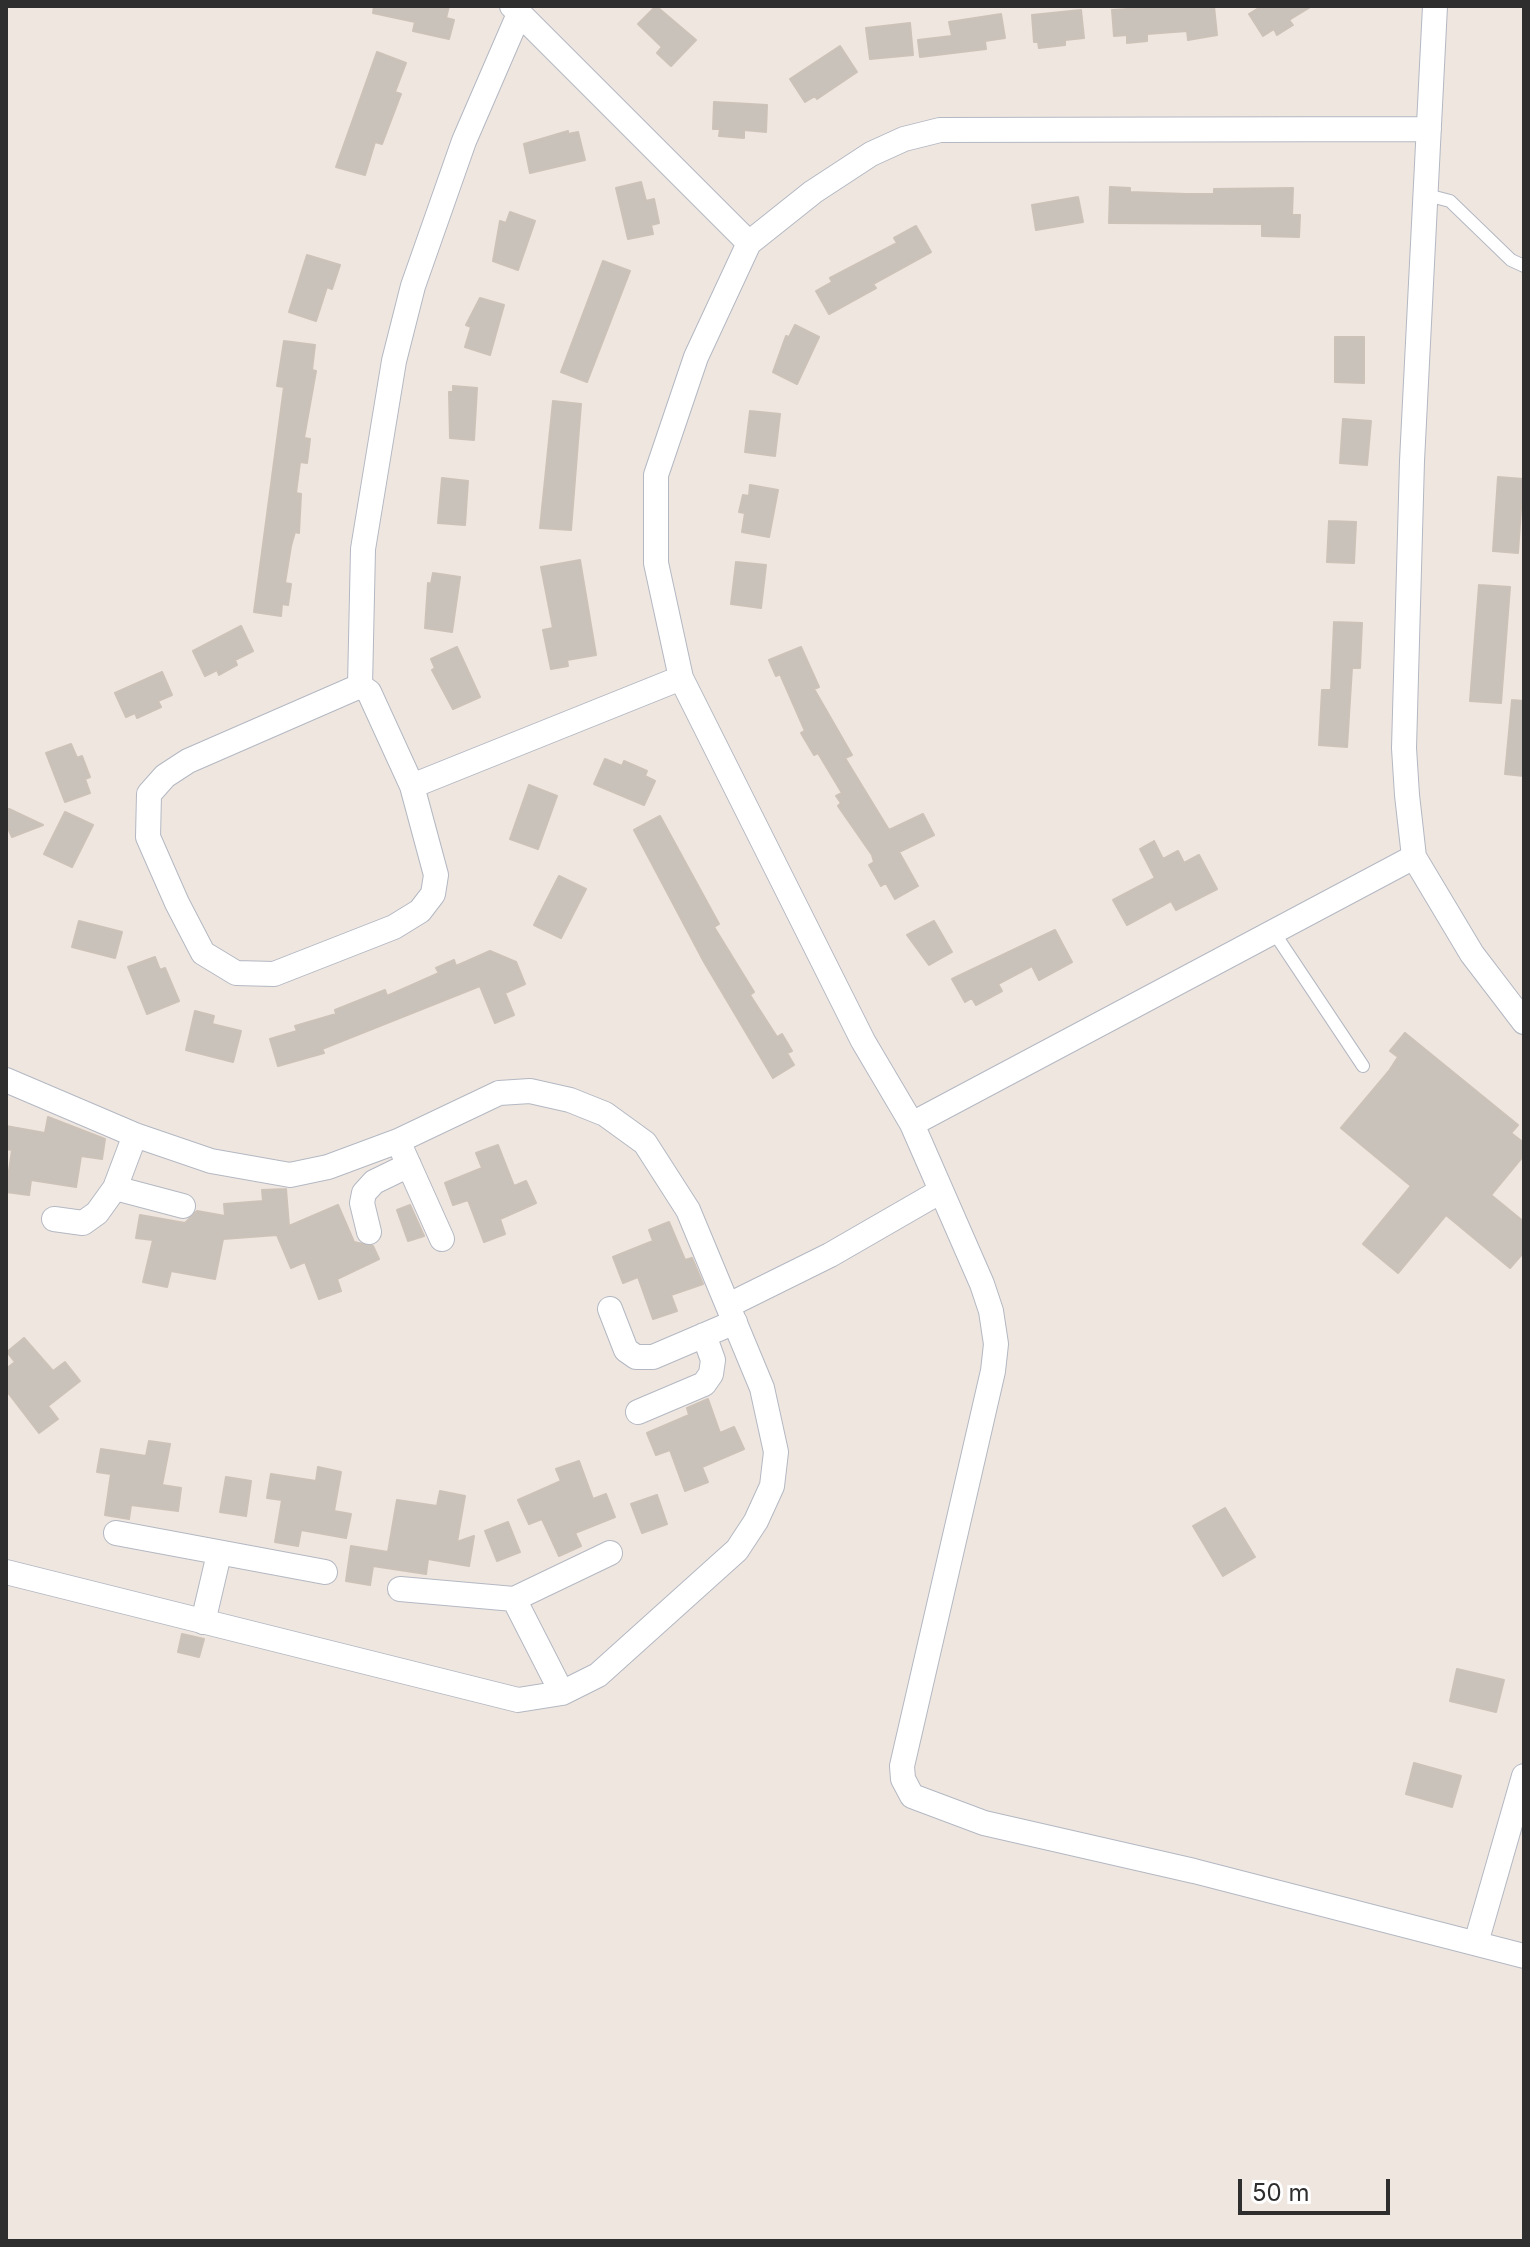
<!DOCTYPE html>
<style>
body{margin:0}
#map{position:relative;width:1530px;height:2247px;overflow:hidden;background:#efe6e0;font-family:Inter,sans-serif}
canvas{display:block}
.frame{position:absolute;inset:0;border:8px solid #2e2e2e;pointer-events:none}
.scale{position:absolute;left:1238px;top:2179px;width:152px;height:36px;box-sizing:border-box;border:4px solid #2e2e2e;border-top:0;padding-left:10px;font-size:24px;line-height:28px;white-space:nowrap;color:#2e2e2e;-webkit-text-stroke:6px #fff;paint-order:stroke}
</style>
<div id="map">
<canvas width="1530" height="2247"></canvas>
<div class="frame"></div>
<div class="scale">50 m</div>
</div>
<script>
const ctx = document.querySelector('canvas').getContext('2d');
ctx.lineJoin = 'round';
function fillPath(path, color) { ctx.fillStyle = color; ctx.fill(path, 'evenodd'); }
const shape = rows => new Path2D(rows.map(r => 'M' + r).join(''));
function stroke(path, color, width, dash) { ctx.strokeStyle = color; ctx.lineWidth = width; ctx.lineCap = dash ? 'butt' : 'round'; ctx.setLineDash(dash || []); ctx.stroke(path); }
const building = shape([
 [374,6,449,6,446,18,454,20,449,39,413,31,415,22,373,13,374,6],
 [656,6,696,40,671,66,657,53,662,47,638,24,656,6],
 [1175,6,1214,6,1217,35,1188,40,1187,31,1147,34,1147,41,1127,43,1127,35,1114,36,1112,10,1175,6],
 [1262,6,1312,6,1289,20,1293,25,1277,35,1274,29,1263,36,1249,14,1262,6],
 [1081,10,1084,38,1065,40,1065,45,1039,48,1038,42,1034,42,1032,15,1081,10],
 [1001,14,1005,38,985,41,986,49,920,57,918,40,952,36,949,22,1001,14],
 [910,23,913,55,870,59,866,28,910,23],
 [840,46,857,72,817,99,815,96,805,102,790,79,840,46],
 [377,52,406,63,395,92,401,94,382,144,375,142,365,175,336,167,377,52],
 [714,102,767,105,766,132,744,130,744,138,719,136,720,129,713,129,714,102],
 [568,131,568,134,578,132,585,160,530,173,524,144,568,131],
 [641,182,646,201,654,199,659,223,651,225,653,234,628,239,616,188,641,182],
 [1110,187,1130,188,1130,192,1186,194,1214,194,1214,189,1293,188,1292,215,1300,215,1299,237,1262,236,1262,224,1109,223,1110,187],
 [1078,197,1083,222,1036,230,1032,205,1078,197],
 [510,212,535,221,518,270,493,261,500,221,506,223,510,212],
 [916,226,931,252,873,284,876,288,829,314,816,291,832,282,830,278,897,243,894,238,916,226],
 [307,255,340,265,332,289,327,287,316,321,289,312,307,255],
 [603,261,630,271,587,382,561,372,603,261],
 [480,298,504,305,490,355,465,347,471,327,466,325,480,298],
 [795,325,819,337,797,384,773,372,786,336,789,337,795,325],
 [1335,337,1364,337,1364,383,1335,382,1335,337],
 [284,341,315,345,312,370,316,371,304,438,310,439,307,463,300,462,296,493,301,494,299,533,295,532,291,546,285,583,291,584,288,605,282,604,281,616,254,612,284,387,277,386,284,341],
 [453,386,477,388,474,440,450,438,449,392,453,392,453,386],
 [553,401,581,404,571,530,540,528,553,401],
 [750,411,780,414,775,456,745,452,750,411],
 [1343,419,1371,421,1367,465,1340,463,1343,419],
 [1498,477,1523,479,1518,553,1493,551,1498,477],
 [442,478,468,481,465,525,438,523,442,478],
 [750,485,778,490,769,537,742,532,745,513,739,512,743,495,749,496,750,485],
 [1329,521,1356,522,1354,563,1327,562,1329,521],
 [580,560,596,655,567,660,568,666,551,669,543,630,553,628,541,567,580,560],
 [736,562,766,565,761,608,731,604,736,562],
 [433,573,460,577,452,632,425,628,428,583,431,584,433,573],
 [1479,585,1510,587,1501,703,1470,701,1479,585],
 [1334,622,1362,623,1360,668,1352,668,1347,747,1319,745,1322,690,1331,690,1334,622],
 [241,626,253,651,235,660,237,665,219,675,217,670,205,676,193,651,241,626],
 [457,647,480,697,453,709,432,670,435,668,431,659,457,647],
 [801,647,819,687,814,689,852,755,845,758,889,830,923,814,934,835,899,852,918,886,895,899,886,883,881,886,869,865,874,862,872,855,838,806,841,803,836,796,842,793,818,753,814,755,801,733,805,731,780,674,776,676,769,660,801,647],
 [162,672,172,695,158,701,161,707,137,718,135,713,126,717,115,693,162,672],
 [1512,700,1524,701,1524,776,1505,774,1512,700],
 [71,744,77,758,82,756,90,777,85,779,90,793,65,802,46,753,71,744],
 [605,759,622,766,624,761,647,771,645,776,655,781,644,805,594,784,605,759],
 [529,785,557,796,538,849,510,839,529,785],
 [9,809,43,825,12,837,6,824,9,809],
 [65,812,93,825,72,867,44,854,65,812],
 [660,816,719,924,714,927,754,992,750,995,777,1037,782,1034,792,1051,787,1053,794,1065,773,1078,704,962,634,830,660,816],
 [1154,841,1163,859,1178,851,1184,863,1199,855,1217,889,1176,910,1171,901,1127,925,1113,900,1155,878,1140,849,1154,841],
 [559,876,586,889,561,938,534,925,559,876],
 [79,921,122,932,115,958,72,947,79,921],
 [934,921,952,952,929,965,907,935,934,921],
 [1055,930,1072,962,1039,980,1032,966,998,984,1002,991,976,1005,972,998,965,1002,952,979,1055,930],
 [490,951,516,962,525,984,505,993,514,1015,495,1023,480,986,322,1049,324,1053,278,1066,270,1039,297,1031,295,1026,336,1014,335,1010,385,990,387,996,439,973,436,968,454,960,456,966,490,951],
 [155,957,160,970,165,968,179,1001,147,1014,128,967,155,957],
 [195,1011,214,1016,212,1024,241,1031,233,1062,186,1050,195,1011],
 [1405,1033,1518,1125,1511,1133,1524,1143,1524,1155,1491,1195,1524,1222,1524,1252,1510,1268,1446,1215,1398,1273,1363,1244,1411,1186,1341,1128,1389,1071,1398,1057,1390,1051,1405,1033],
 [48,1117,105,1139,102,1159,81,1156,76,1187,31,1180,29,1195,6,1192,12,1150,6,1149,6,1126,45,1133,48,1117],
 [498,1145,514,1186,526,1181,536,1203,500,1219,505,1234,484,1242,468,1200,453,1205,445,1183,482,1168,476,1153,498,1145],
 [286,1189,289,1226,338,1205,354,1242,373,1246,379,1259,337,1279,341,1291,319,1299,305,1262,291,1268,277,1235,223,1239,215,1279,171,1271,167,1287,143,1282,153,1240,136,1238,140,1215,185,1223,197,1211,225,1216,224,1204,263,1201,262,1190,286,1189],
 [410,1205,424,1236,408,1241,397,1210,410,1205],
 [669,1222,685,1260,692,1258,703,1284,671,1295,677,1311,653,1319,638,1277,623,1283,613,1257,653,1241,649,1230,669,1222],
 [24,1338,53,1371,65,1362,80,1381,48,1406,58,1419,39,1433,6,1390,6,1369,15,1362,7,1352,24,1338],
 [708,1399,720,1433,734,1427,744,1449,702,1467,708,1482,685,1491,670,1450,656,1455,647,1433,689,1415,687,1408,708,1399],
 [149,1441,170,1444,162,1485,181,1488,178,1511,131,1505,129,1519,105,1515,111,1474,97,1472,101,1449,146,1456,149,1441],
 [579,1461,593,1499,606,1494,615,1517,575,1533,581,1546,559,1556,542,1519,529,1524,518,1500,561,1481,556,1469,579,1461],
 [318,1467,341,1472,334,1511,351,1514,346,1538,301,1530,298,1546,275,1542,282,1500,267,1498,271,1474,316,1481,318,1467],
 [226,1477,251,1481,246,1516,220,1512,226,1477],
 [440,1491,465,1496,457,1542,474,1536,469,1566,428,1559,426,1574,373,1566,370,1585,346,1581,351,1546,388,1552,397,1500,437,1506,440,1491],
 [657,1495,667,1524,642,1533,631,1504,657,1495],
 [1225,1508,1255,1557,1223,1576,1193,1526,1225,1508],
 [508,1522,520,1552,497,1561,485,1531,508,1522],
 [182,1634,204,1639,199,1657,178,1652,182,1634],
 [1457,1669,1504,1680,1496,1712,1450,1701,1457,1669],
 [1414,1763,1461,1776,1452,1807,1406,1794,1414,1763]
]);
const service = shape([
 [1427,195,1450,201,1511,260,1524,266],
 [1273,931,1363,1066]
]);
const minor = shape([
 [512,6,749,243],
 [1435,6,1412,461,1404,748,1407,795,1414,857,1472,954,1524,1022],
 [1429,129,940,130,904,139,871,154,813,192,749,243,696,357,656,475,656,563,681,678,863,1041,912,1124,982,1284,991,1311,996,1344,993,1371,902,1766,903,1779,912,1796,984,1823,1194,1871,1524,1956],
 [360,686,369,692,412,786,436,875,433,894,420,911,394,927,274,974,236,973,203,953,177,903,148,837,149,794,165,776,188,761,360,686],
 [360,686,363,549,394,361,413,286,464,141,519,14],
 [412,786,681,678],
 [6,1080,135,1135,211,1161,290,1175,328,1167,398,1141,499,1093,530,1091,570,1100,605,1114,645,1143,688,1210,762,1388,776,1452,772,1486,756,1521,737,1550,598,1675,562,1693,518,1700,6,1572],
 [912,1124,1414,857],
 [398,1141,442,1239],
 [115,1188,183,1206],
 [54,1219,83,1223,97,1213,115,1188,135,1135],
 [369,1232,362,1203,364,1193,374,1182,409,1165],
 [729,1305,830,1255,941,1191],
 [610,1309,626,1350,636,1357,653,1357,735,1322],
 [638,1412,704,1384,711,1374,713,1360,704,1335],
 [116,1533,325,1572],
 [400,1589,514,1599,610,1553],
 [514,1599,562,1693],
 [203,1622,219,1554],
 [1476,1943,1524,1776]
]);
fillPath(building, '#c8c2bb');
stroke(building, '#ccc2b8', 2);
stroke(service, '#b3b8c2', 14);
stroke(minor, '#b3b8c2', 26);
stroke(service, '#fff', 12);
stroke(minor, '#fff', 24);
</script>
